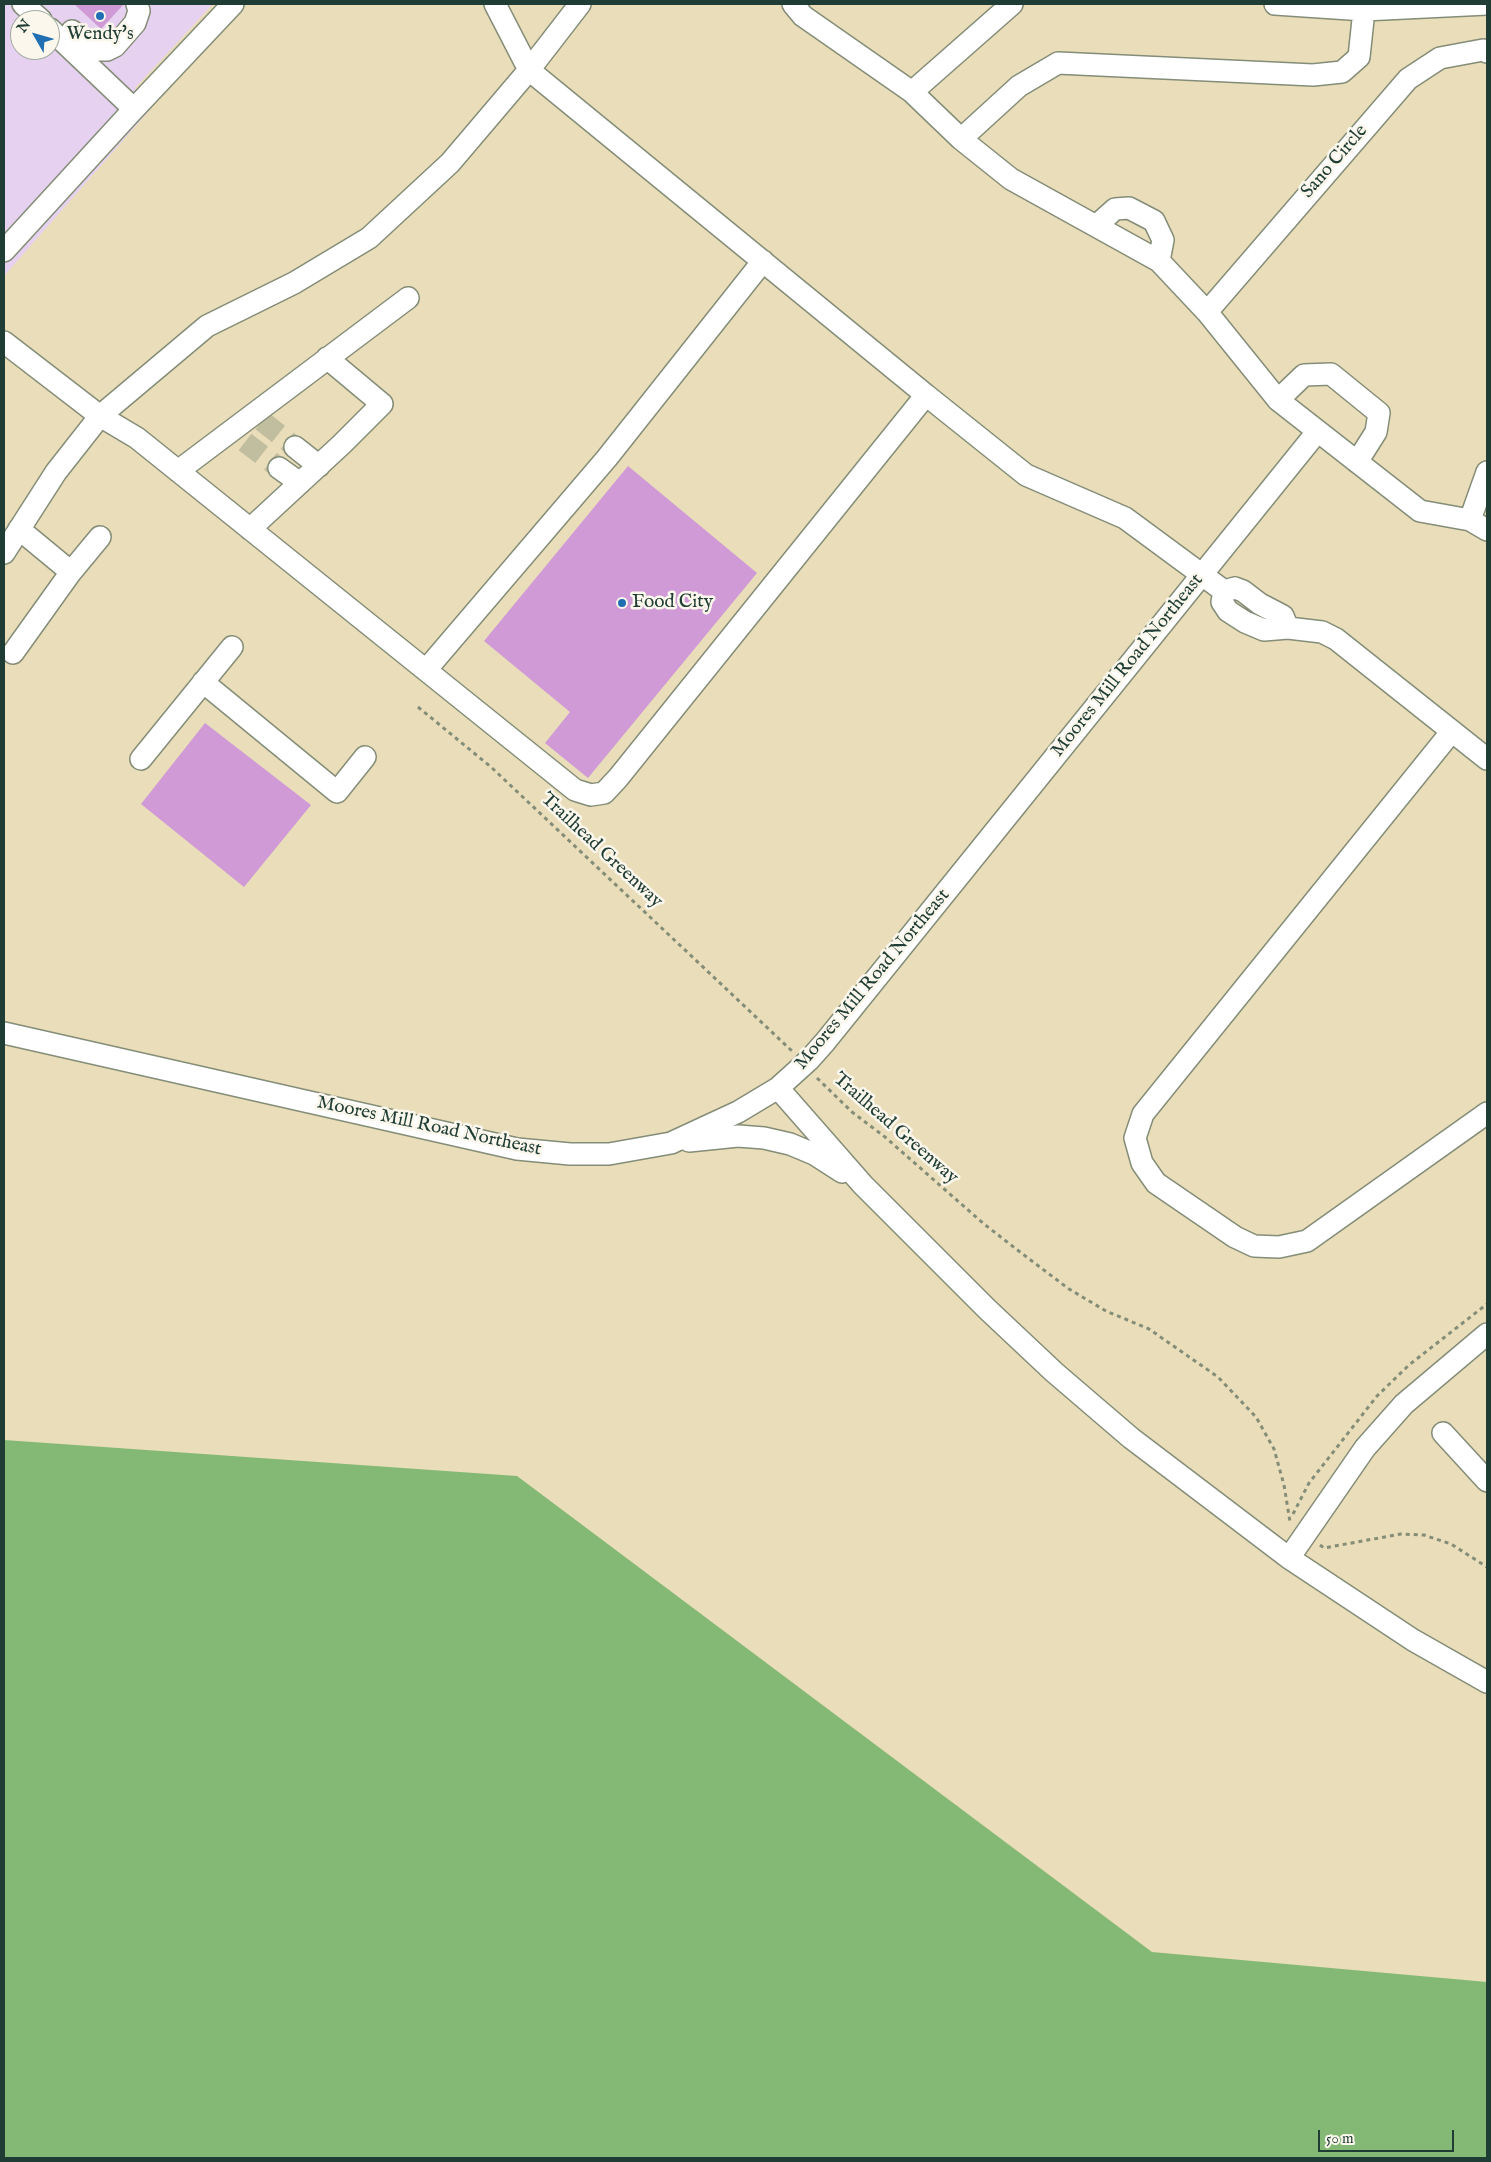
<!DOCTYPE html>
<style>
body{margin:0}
#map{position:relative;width:1491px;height:2162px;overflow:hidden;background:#eaddba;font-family:"IM FELL English",serif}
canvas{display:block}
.frame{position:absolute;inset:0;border:5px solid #1f3d34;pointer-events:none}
.north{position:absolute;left:10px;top:10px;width:50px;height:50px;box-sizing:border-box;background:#fbf7ec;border:1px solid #a3ada2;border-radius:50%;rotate:308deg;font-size:14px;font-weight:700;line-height:20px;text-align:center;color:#1f3d34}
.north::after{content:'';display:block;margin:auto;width:18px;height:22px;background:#1f6fb2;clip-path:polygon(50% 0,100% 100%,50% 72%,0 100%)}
.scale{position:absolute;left:1318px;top:2130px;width:136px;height:22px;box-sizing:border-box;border:2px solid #1f3d34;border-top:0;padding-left:6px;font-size:15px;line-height:18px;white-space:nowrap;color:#1f3d34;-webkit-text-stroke:4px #fbf7ec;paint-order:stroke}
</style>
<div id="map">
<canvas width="1491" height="2162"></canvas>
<div class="frame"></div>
<div class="north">N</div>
<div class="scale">50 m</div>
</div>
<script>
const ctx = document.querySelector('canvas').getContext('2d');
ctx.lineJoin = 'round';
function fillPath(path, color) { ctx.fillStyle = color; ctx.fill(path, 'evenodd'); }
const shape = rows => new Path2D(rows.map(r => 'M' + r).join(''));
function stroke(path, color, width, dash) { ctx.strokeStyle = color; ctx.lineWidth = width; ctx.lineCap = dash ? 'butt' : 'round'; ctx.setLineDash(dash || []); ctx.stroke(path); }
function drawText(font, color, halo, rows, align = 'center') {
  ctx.font = font + ' "IM FELL English",serif'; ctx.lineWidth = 5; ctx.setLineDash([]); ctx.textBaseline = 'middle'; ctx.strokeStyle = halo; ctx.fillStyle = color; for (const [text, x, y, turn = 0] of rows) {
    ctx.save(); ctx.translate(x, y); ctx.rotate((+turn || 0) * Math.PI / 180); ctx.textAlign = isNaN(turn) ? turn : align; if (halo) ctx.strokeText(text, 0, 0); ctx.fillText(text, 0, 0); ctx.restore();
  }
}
const built = shape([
 [4,4,213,4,135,88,148,112,4,276],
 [20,20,50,20,50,50,20,50]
]);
const forest = shape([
 [4,1440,517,1476,1152,1952,1487,1982,1487,2158,4,2158]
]);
const building = shape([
 [74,4,124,4,101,29],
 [628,466,757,573,588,778,545,743,570,712,484,641],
 [205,723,311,805,244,887,141,804]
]);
const minorTunnel = shape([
 [262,421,295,447],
 [245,442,279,468]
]);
const path = shape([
 [418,707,491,767,792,1051],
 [817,1078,852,1112,885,1137,984,1224,1020,1252,1069,1289,1106,1311,1149,1329,1218,1377,1256,1417,1274,1449,1284,1485,1290,1522],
 [1293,1514,1309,1483,1377,1396,1409,1365,1487,1304],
 [1320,1545,1324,1548,1401,1534,1424,1535,1451,1544,1487,1567]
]);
const minor = shape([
 [23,4,41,20],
 [495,4,529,70,926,395],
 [793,4,803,16,912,92,961,139,1011,179,1159,261,1207,312,1278,400,1420,511,1470,520,1487,530],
 [1275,4,1364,10,1487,4],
 [72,31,92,50,107,50,115,46,135,23,139,11,137,4],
 [912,92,1012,4],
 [134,109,233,4],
 [961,139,1019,86,1058,63,1313,75,1342,72,1359,57,1364,10],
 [1096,226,1115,209,1129,208,1154,221,1163,240,1159,261],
 [4,251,134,109,50,29],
 [1207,312,1408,79,1440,58,1483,50,1487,52],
 [4,342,100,416,137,438,575,790,591,795,604,793,618,778,926,395,1026,475,1125,518,1224,591],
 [1278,400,1304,375,1331,374,1379,413,1376,432,1357,462],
 [295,447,319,466],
 [279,468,300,483],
 [178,471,408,298],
 [1470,520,1487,472],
 [19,529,71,572],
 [250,529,342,444,382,404,327,358],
 [4,553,56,472,100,416,207,326,294,283,369,238,450,163,529,70,580,4],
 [1235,588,1243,591,1260,604,1283,616,1288,628,1264,630,1245,622,1228,611,1222,602,1224,591,1235,588],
 [1288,628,1322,632,1336,639,1487,759],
 [13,653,71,572,100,537],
 [426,670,607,458,763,261],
 [203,682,337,792,365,757],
 [1452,731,1143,1114,1135,1138,1142,1163,1156,1183,1235,1237,1254,1246,1279,1247,1307,1241,1487,1113],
 [141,759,232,647],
 [4,1033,517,1149,570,1154,609,1154,671,1143,738,1112,778,1088,809,1060,825,1042,1317,432],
 [778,1088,863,1185,987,1309,1054,1372,1131,1438,1289,1558,1413,1640,1487,1682],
 [689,1141,738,1136,764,1138,790,1144,814,1154,842,1172],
 [1443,1433,1487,1481],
 [1289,1558,1365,1448,1404,1404,1487,1334]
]);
const markers = [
 [100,16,5,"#1f6fb2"],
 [622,603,5,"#1f6fb2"]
];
const poiNames = [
 ["Wendy's",100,35],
 ["Food City",632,603,"left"]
];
const streetNames = [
 ["Sano Circle",1335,162,-49],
 ["Moores Mill Road Northeast",1128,666,-51],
 ["Trailhead Greenway",601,851,43],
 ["Moores Mill Road Northeast",873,980,-50],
 ["Moores Mill Road Northeast",429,1127,12],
 ["Trailhead Greenway",895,1129,41]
];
fillPath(built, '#e6d2f0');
fillPath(forest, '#84b975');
fillPath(building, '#cf9ad5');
stroke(minorTunnel, '#c1bd9f', 21, [21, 11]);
stroke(minor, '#848d77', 24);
stroke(path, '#848d77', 3, [4, 4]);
stroke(minor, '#fff', 21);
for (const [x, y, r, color] of markers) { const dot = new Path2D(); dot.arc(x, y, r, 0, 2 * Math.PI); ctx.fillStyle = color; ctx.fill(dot); stroke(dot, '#fbf7ec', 2); }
drawText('19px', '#1f3d34', '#fbf7ec', poiNames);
drawText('19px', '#1f3d34', '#fbf7ec', streetNames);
</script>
